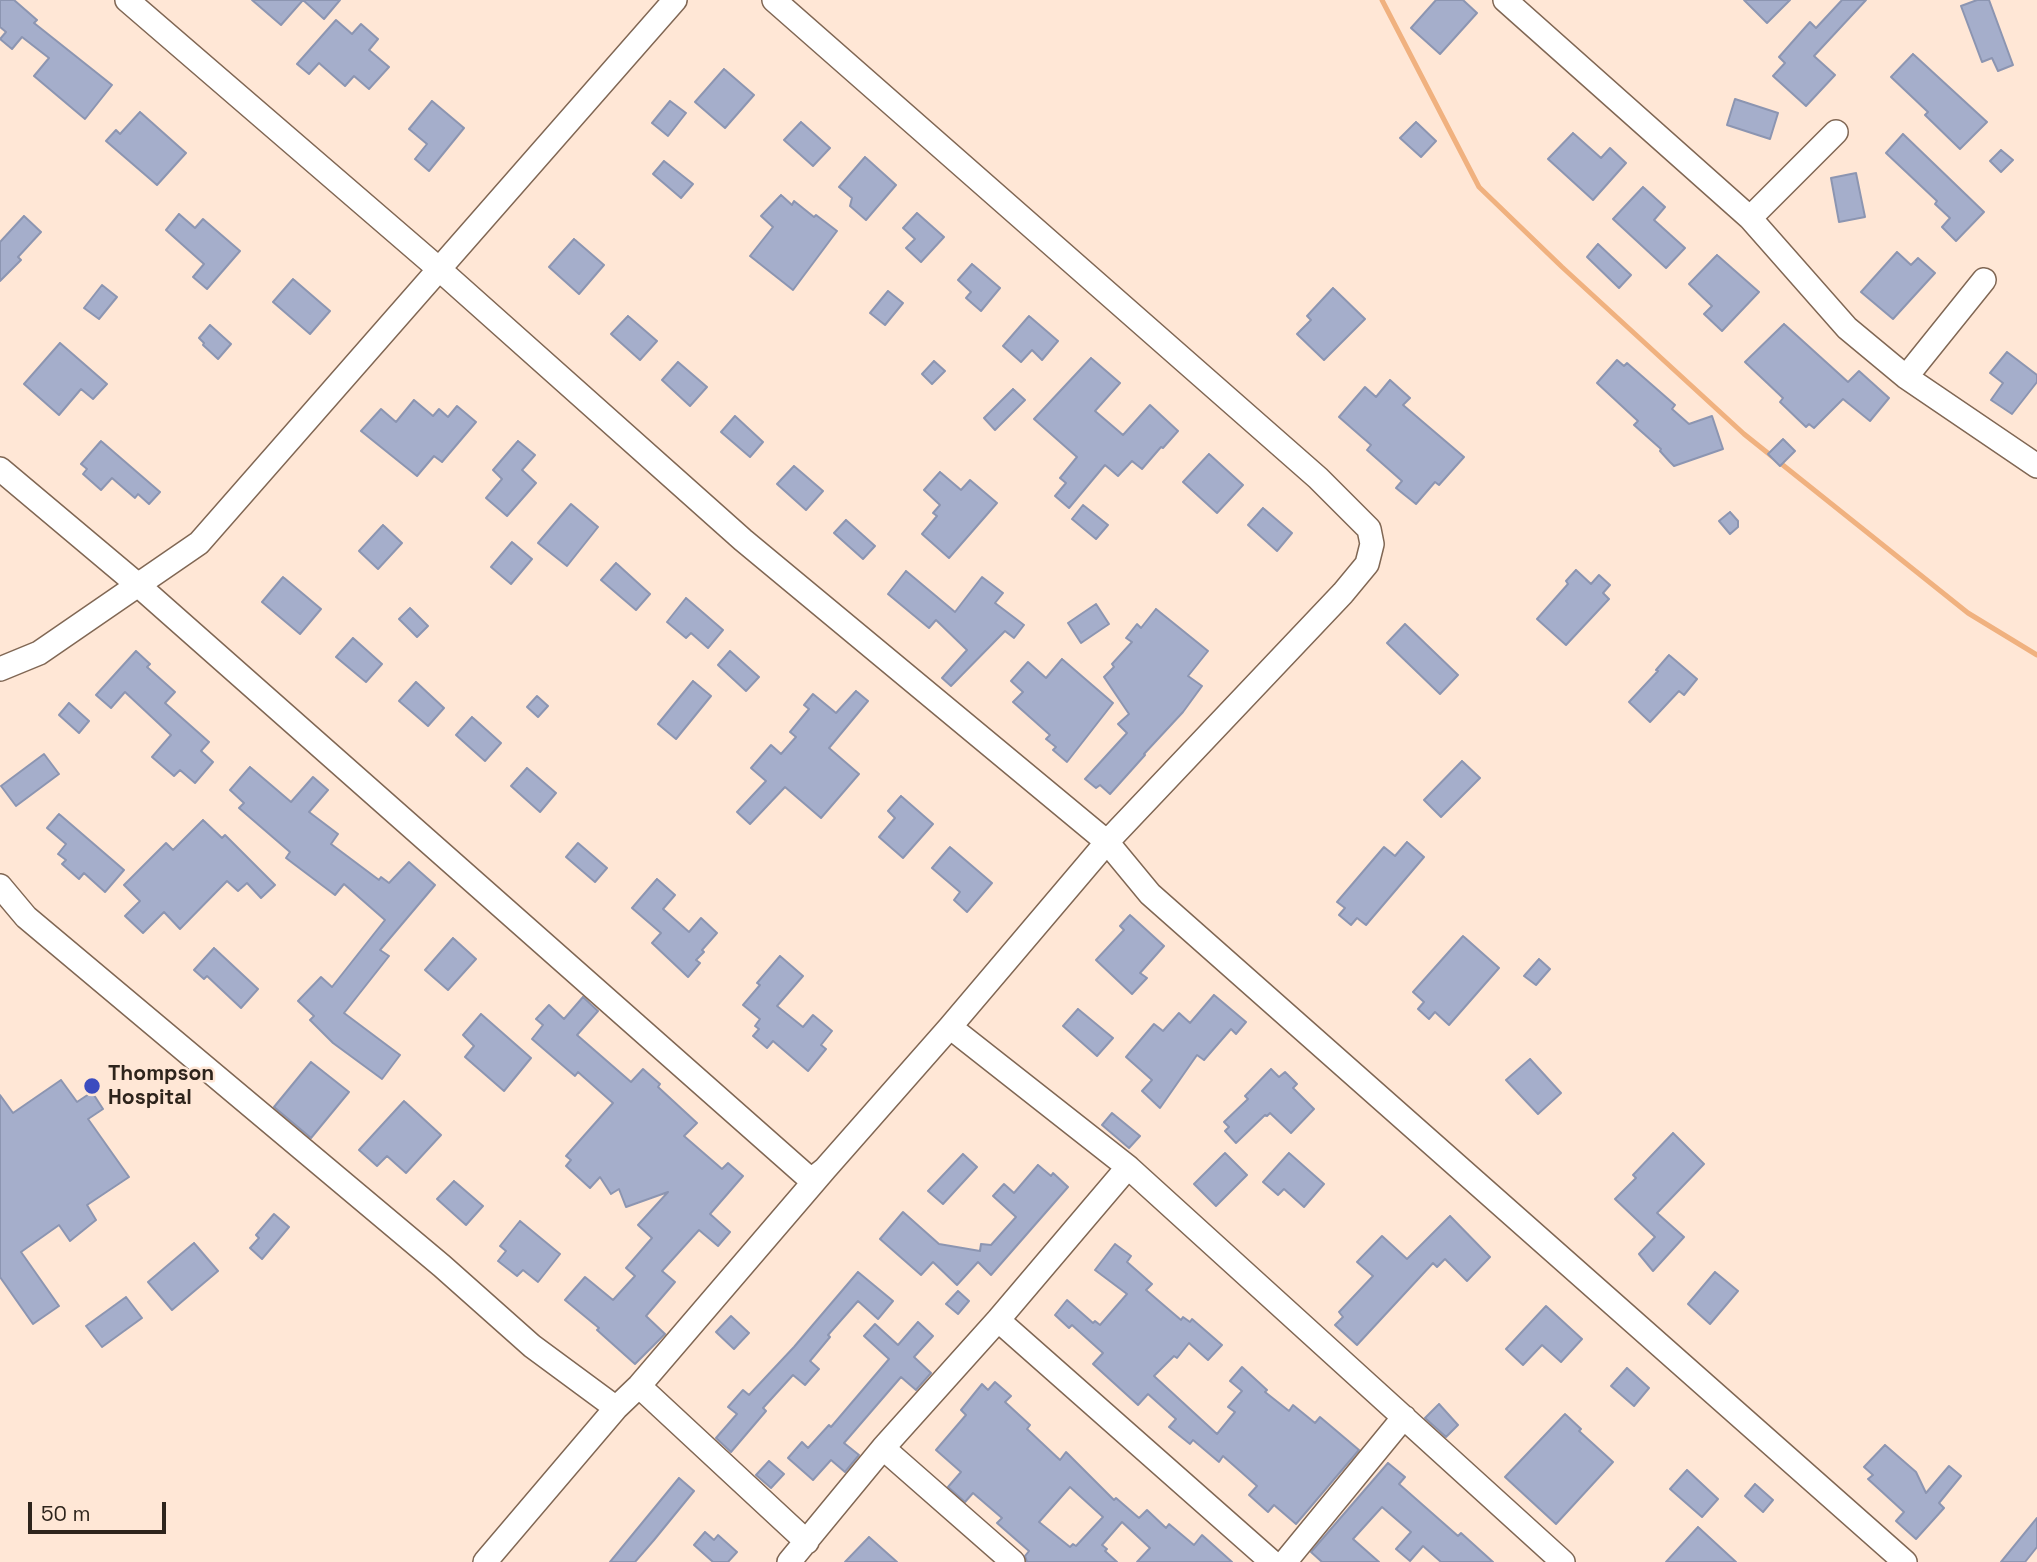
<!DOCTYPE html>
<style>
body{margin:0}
#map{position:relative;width:2037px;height:1562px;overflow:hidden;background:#ffe7d6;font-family:"Space Grotesk",sans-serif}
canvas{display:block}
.scale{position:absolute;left:28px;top:1502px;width:138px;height:32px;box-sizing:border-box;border:4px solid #2e241c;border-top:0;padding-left:9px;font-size:21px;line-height:24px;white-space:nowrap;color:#2e241c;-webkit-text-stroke:5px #ffe7d6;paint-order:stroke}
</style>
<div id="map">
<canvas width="2037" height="1562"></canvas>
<div class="scale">50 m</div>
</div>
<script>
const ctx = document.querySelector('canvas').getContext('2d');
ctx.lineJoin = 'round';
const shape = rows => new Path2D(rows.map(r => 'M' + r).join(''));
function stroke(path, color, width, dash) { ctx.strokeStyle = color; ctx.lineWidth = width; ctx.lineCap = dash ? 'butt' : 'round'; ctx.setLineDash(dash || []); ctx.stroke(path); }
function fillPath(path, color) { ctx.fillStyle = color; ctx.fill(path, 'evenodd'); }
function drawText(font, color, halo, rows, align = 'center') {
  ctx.font = font + ' "Space Grotesk",sans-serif'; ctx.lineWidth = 5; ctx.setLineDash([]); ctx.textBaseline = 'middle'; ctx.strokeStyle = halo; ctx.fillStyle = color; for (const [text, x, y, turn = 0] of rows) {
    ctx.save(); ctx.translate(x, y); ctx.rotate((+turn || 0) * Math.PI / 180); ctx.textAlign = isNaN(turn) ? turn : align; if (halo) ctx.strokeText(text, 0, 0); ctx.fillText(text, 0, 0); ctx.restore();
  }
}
const stream = shape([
 [1382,0,1479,187,1562,267,1744,434,1968,613,2037,655]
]);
const building = shape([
 [0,0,14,0,37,20,34,23,112,85,85,119,34,76,49,58,22,37,12,49,0,39,6,32,0,27,0,0],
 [252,0,340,0,324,19,303,0,281,25,252,0],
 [1436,0,1463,0,1477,13,1440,54,1411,28,1436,0],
 [1744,0,1790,0,1767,23,1744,0],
 [1842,0,1866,0,1814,56,1835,75,1806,106,1773,76,1785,63,1779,57,1810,22,1816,28,1842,0],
 [1977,0,1989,0,2013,65,1998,71,1992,58,1982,62,1961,6,1977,0],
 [336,20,352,34,361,24,378,39,369,50,389,67,369,89,354,76,345,86,319,63,309,74,297,64,336,20],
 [1913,54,1987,122,1960,149,1925,115,1928,112,1891,77,1913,54],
 [724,69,754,95,725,128,695,102,724,69],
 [1735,99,1778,113,1770,139,1727,125,1735,99],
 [432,101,464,128,429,171,415,159,427,144,409,129,432,101],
 [670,101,686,113,668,136,652,123,670,101],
 [140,112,186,153,157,185,106,141,116,130,120,134,140,112],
 [801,122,830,148,813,166,784,140,801,122],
 [1416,122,1436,141,1421,157,1400,138,1416,122],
 [1573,133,1601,158,1610,148,1626,163,1593,200,1548,159,1573,133],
 [1903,134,1984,212,1956,241,1942,227,1950,218,1935,204,1937,201,1886,153,1903,134],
 [2001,150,2013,160,2001,172,1990,161,2001,150],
 [865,157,896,185,866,220,850,206,852,198,839,187,865,157],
 [664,161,693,184,681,198,653,174,664,161],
 [1856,173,1865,217,1839,222,1831,178,1856,173],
 [1643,187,1665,207,1654,220,1685,248,1666,268,1613,219,1643,187],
 [781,195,792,205,794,201,814,217,816,215,837,231,793,290,750,256,773,227,761,216,781,195],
 [917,213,944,237,921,262,906,248,915,239,903,228,917,213],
 [179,214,195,228,203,219,240,251,207,289,193,277,204,264,166,230,179,214],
 [24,216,41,232,18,257,21,260,0,281,0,242,24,216],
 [574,239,604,265,579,294,549,267,574,239],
 [1598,244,1631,275,1619,288,1587,257,1598,244],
 [1897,252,1911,265,1918,258,1935,273,1893,319,1861,292,1897,252],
 [1717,255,1759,292,1722,331,1704,314,1712,306,1689,284,1717,255],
 [972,264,1000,288,981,311,966,298,971,292,958,280,972,264],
 [293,279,330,311,310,334,273,302,293,279],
 [102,285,117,297,99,319,84,308,102,285],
 [1333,288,1365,319,1324,360,1297,334,1311,320,1307,316,1333,288],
 [888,291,903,303,885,325,870,313,888,291],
 [628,316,657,341,640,360,611,334,628,316],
 [1029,316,1058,341,1042,360,1032,350,1021,362,1003,346,1029,316],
 [1784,324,1848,382,1859,371,1889,398,1870,421,1843,399,1814,428,1809,424,1806,427,1780,402,1783,398,1745,362,1784,324],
 [210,325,231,344,218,359,203,345,204,343,199,338,210,325],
 [60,343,107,384,93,399,81,389,59,415,24,384,60,343],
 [2007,352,2037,375,2037,382,2012,414,1991,400,2003,383,1990,373,2007,352],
 [1091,358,1120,383,1095,411,1123,435,1150,405,1178,431,1163,448,1161,447,1142,469,1132,461,1118,476,1105,465,1069,508,1055,496,1066,483,1060,478,1077,457,1034,419,1091,358],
 [1617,360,1624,366,1627,363,1675,405,1672,409,1689,424,1712,416,1723,449,1674,466,1670,462,1660,451,1661,449,1634,425,1638,421,1597,383,1617,360],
 [934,361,945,371,932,384,922,374,934,361],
 [678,362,707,387,690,406,662,380,678,362],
 [1390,380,1410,398,1403,405,1464,457,1439,485,1435,482,1416,504,1396,488,1402,481,1367,450,1371,445,1339,417,1365,387,1376,397,1390,380],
 [1013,389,1025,400,995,430,984,418,1013,389],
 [414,400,433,416,439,409,448,417,457,406,476,422,442,462,434,456,417,476,361,431,381,409,396,422,414,400],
 [735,416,763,442,750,457,721,432,735,416],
 [1783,439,1795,451,1780,466,1768,454,1783,439],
 [101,441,160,492,149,504,138,494,135,498,112,478,101,490,83,474,87,469,81,464,101,441],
 [518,441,535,455,522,470,536,483,507,516,486,498,502,479,493,470,518,441],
 [1209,454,1243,485,1217,513,1183,482,1209,454],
 [794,466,823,491,806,510,777,484,794,466],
 [940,472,961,490,970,480,997,503,949,558,922,534,937,516,933,513,940,505,924,490,940,472],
 [571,504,598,527,567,566,538,543,571,504],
 [1083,505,1108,525,1096,539,1072,519,1083,505],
 [1263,508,1292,533,1277,551,1248,525,1263,508],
 [1730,512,1738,521,1738,527,1730,534,1719,521,1730,512],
 [846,520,875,546,863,559,834,533,846,520],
 [383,525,402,543,378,569,359,551,383,525],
 [512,542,532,559,511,584,491,567,512,542],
 [616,563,650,594,636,610,601,580,616,563],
 [1576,570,1591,584,1599,575,1610,585,1603,593,1609,599,1566,645,1537,619,1568,584,1566,581,1576,570],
 [906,571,955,612,982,577,1003,593,995,603,1024,625,1014,638,1005,631,951,686,942,678,967,650,936,620,929,628,888,594,906,571],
 [283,577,321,609,300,634,262,602,283,577],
 [686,598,723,630,708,648,691,633,686,638,667,622,686,598],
 [1096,604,1109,624,1081,643,1068,623,1096,604],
 [410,608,428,626,417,637,399,619,410,608],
 [1156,609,1208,651,1188,676,1202,686,1183,712,1144,754,1145,755,1110,794,1100,785,1096,788,1085,779,1127,733,1118,724,1129,714,1104,677,1114,667,1112,664,1132,642,1126,638,1137,624,1141,628,1156,609],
 [1405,624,1458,675,1440,694,1387,643,1405,624],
 [353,638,382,664,366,682,336,657,353,638],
 [136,651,150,664,147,667,175,692,165,703,209,742,201,751,213,762,195,783,180,770,174,776,152,757,171,735,125,692,111,708,96,695,136,651],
 [730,651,759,677,746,691,718,665,730,651],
 [1669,655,1697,679,1684,695,1679,691,1650,722,1629,702,1658,671,1656,670,1669,655],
 [1062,659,1113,703,1067,762,1053,750,1056,747,1046,739,1050,735,1013,702,1023,692,1011,681,1028,662,1046,678,1062,659],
 [693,681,711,696,676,739,658,724,693,681],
 [416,682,444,708,428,726,399,701,416,682],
 [856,691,868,701,829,748,859,774,821,818,785,787,750,824,737,812,766,781,751,768,771,745,781,754,796,737,790,732,809,709,804,705,813,694,836,713,856,691],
 [537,696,548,706,538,717,527,707,537,696],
 [69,703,89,721,79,733,59,715,69,703],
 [472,717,501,743,485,761,456,735,472,717],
 [44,754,59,774,16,806,1,786,44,754],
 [1462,761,1480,778,1441,817,1424,800,1462,761],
 [250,767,291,802,313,777,328,790,309,812,338,834,331,844,379,880,381,877,389,883,409,862,435,885,380,950,389,956,344,1013,400,1055,382,1079,333,1043,310,1020,314,1016,298,1001,321,977,332,987,385,920,344,884,335,895,286,858,290,852,239,808,244,803,230,790,250,767],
 [527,768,556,793,540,812,511,786,527,768],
 [901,796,933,824,903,858,879,837,895,818,888,811,901,796],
 [59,814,124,870,105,892,84,873,79,879,62,864,66,860,58,854,66,844,47,828,59,814],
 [203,820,222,838,225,835,275,885,261,898,247,883,238,891,227,881,180,929,164,912,143,933,125,916,140,901,124,885,166,843,173,850,203,820],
 [1407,842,1424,857,1366,925,1357,918,1351,925,1339,915,1345,908,1337,902,1384,847,1395,856,1407,842],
 [578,843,607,868,595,882,566,857,578,843],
 [950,847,992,883,967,912,954,900,960,892,932,868,950,847],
 [657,879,675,895,663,909,689,932,701,918,717,933,702,950,704,952,696,960,700,963,688,977,652,943,661,933,632,908,657,879],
 [1130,915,1164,946,1140,973,1147,978,1132,994,1096,960,1124,930,1120,926,1130,915],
 [1463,936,1499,968,1449,1025,1435,1012,1429,1019,1418,1009,1424,1002,1413,992,1463,936],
 [453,938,476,959,448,990,425,970,453,938],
 [214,948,258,989,241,1008,207,976,204,979,194,970,214,948],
 [780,956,803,976,777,1006,803,1027,813,1015,832,1031,821,1045,826,1049,808,1071,773,1041,767,1048,753,1036,759,1029,755,1026,760,1019,743,1005,760,985,757,983,780,956],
 [1539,959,1550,969,1536,985,1524,976,1539,959],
 [1214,995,1246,1022,1236,1034,1231,1029,1204,1060,1197,1055,1160,1108,1142,1091,1152,1080,1126,1057,1154,1024,1163,1031,1179,1013,1190,1023,1214,995],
 [583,997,598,1011,577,1035,631,1082,643,1069,660,1084,658,1087,697,1123,684,1136,722,1169,728,1163,743,1176,710,1214,730,1232,718,1246,699,1230,662,1271,675,1282,646,1316,665,1334,635,1364,597,1330,599,1328,565,1300,585,1277,613,1300,635,1276,626,1268,652,1238,638,1225,668,1192,626,1207,619,1189,611,1194,600,1177,590,1188,566,1166,571,1160,566,1156,613,1103,578,1072,575,1076,532,1039,543,1025,536,1019,549,1005,564,1019,583,997],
 [1078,1009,1113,1038,1097,1056,1063,1026,1078,1009],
 [481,1014,531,1058,504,1091,465,1057,474,1046,463,1035,481,1014],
 [1530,1059,1561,1093,1538,1114,1506,1080,1530,1059],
 [311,1062,349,1092,311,1138,274,1107,311,1062],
 [1271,1069,1279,1077,1285,1072,1297,1084,1293,1088,1314,1109,1291,1133,1270,1113,1267,1116,1265,1115,1236,1143,1225,1131,1229,1127,1224,1122,1248,1099,1245,1096,1271,1069],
 [61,1080,77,1102,92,1092,103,1109,88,1119,129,1177,87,1205,96,1220,70,1241,59,1225,21,1252,59,1306,33,1324,0,1277,0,1095,13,1113,61,1080],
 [404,1101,441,1135,406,1173,387,1156,377,1166,359,1150,404,1101],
 [1112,1113,1140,1136,1129,1148,1102,1125,1112,1113],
 [1673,1133,1704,1164,1657,1213,1684,1237,1653,1271,1639,1254,1655,1237,1615,1199,1636,1178,1633,1175,1673,1133],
 [1225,1153,1247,1175,1216,1206,1194,1184,1225,1153],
 [1289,1153,1324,1184,1304,1207,1284,1189,1278,1195,1263,1182,1289,1153],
 [963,1154,977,1167,943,1204,928,1191,963,1154],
 [1038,1165,1051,1176,1053,1173,1068,1187,991,1275,978,1262,957,1285,933,1262,921,1275,880,1239,903,1212,939,1244,980,1251,981,1244,991,1245,1016,1217,993,1196,1004,1184,1014,1193,1038,1165],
 [454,1181,483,1206,466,1225,437,1199,454,1181],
 [274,1214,289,1227,262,1259,250,1248,259,1238,256,1235,274,1214],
 [1450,1216,1490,1257,1467,1281,1445,1259,1437,1267,1433,1263,1357,1345,1335,1325,1343,1317,1339,1312,1373,1276,1357,1262,1382,1236,1407,1259,1450,1216],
 [520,1221,560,1254,538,1282,523,1270,517,1276,498,1261,506,1251,500,1246,520,1221],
 [194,1243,218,1271,172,1310,148,1282,194,1243],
 [1115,1244,1131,1256,1127,1262,1152,1284,1146,1290,1181,1320,1183,1317,1190,1322,1192,1319,1222,1345,1208,1360,1189,1343,1177,1358,1174,1356,1154,1376,1217,1434,1235,1412,1228,1407,1242,1391,1230,1381,1242,1367,1267,1390,1265,1392,1289,1411,1293,1405,1315,1423,1320,1417,1359,1450,1296,1524,1274,1505,1268,1512,1249,1495,1257,1486,1223,1456,1219,1462,1193,1440,1190,1444,1169,1427,1176,1419,1148,1394,1138,1405,1093,1364,1103,1353,1072,1325,1069,1328,1055,1315,1067,1300,1093,1323,1095,1321,1100,1325,1127,1294,1095,1270,1115,1244],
 [858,1272,893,1301,878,1319,858,1301,828,1335,830,1337,810,1361,819,1369,805,1385,793,1375,763,1408,766,1411,731,1452,716,1438,737,1414,728,1407,743,1390,749,1395,794,1347,858,1272],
 [1715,1272,1738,1291,1710,1324,1688,1304,1715,1272],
 [958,1291,969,1301,958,1314,946,1304,958,1291],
 [126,1297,142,1318,102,1347,86,1326,126,1297],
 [1546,1306,1582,1339,1561,1362,1542,1345,1523,1365,1506,1349,1546,1306],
 [731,1316,749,1333,734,1349,716,1332,731,1316],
 [918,1322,933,1336,914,1357,931,1373,916,1390,901,1377,844,1443,859,1455,845,1472,831,1460,813,1480,788,1458,802,1442,808,1448,829,1425,831,1427,889,1359,864,1336,875,1324,898,1345,918,1322],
 [1627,1368,1649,1388,1634,1406,1611,1386,1627,1368],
 [995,1382,1011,1396,1005,1402,1030,1425,1027,1429,1060,1460,1066,1452,1114,1500,1116,1498,1139,1518,1147,1510,1166,1528,1169,1524,1194,1545,1202,1535,1232,1562,1137,1562,1150,1548,1122,1522,1102,1545,1107,1549,1105,1551,1117,1562,1027,1562,1025,1556,1029,1551,997,1523,1002,1518,973,1493,965,1502,948,1487,961,1472,936,1450,966,1415,961,1410,982,1384,988,1390,995,1382],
 [1070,1487,1103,1517,1076,1546,1073,1544,1070,1547,1039,1522,1070,1487],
 [1439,1404,1458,1425,1446,1437,1425,1418,1439,1404],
 [1565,1414,1581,1429,1579,1431,1613,1462,1556,1524,1505,1477,1565,1414],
 [1885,1445,1916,1472,1926,1493,1949,1466,1961,1476,1939,1503,1944,1508,1916,1539,1896,1521,1904,1512,1868,1479,1873,1475,1864,1467,1885,1445],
 [769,1461,784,1474,771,1488,756,1475,769,1461],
 [1388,1463,1405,1477,1399,1484,1458,1536,1461,1533,1493,1562,1441,1562,1423,1546,1410,1561,1396,1549,1411,1532,1382,1507,1353,1539,1379,1562,1322,1562,1311,1552,1388,1463],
 [1687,1470,1718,1499,1702,1517,1670,1489,1687,1470],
 [679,1478,694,1491,654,1540,635,1562,610,1562,679,1478],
 [1755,1484,1773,1500,1763,1512,1745,1496,1755,1484],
 [2037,1518,2037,1547,2025,1562,2001,1562,2037,1518],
 [1698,1527,1736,1562,1666,1562,1698,1527],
 [705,1532,714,1540,718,1535,737,1552,728,1562,713,1562,694,1545,705,1532],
 [869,1537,897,1562,845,1562,869,1537]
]);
const minor = shape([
 [127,0,439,269,743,540,1107,842,1150,894,1905,1562],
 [1505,0,1750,218,1847,328,1906,377,2037,466],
 [1750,218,1836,132],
 [1906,377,1984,280],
 [0,469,138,585,811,1180,825,1169],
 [0,669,39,653,199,543,675,0],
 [0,886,26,917,442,1266,532,1346,616,1408],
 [950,1027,1128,1167,1563,1562],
 [998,1320,1272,1562],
 [639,1386,807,1542],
 [883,1448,1013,1562],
 [485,1562,616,1408,639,1386,825,1169,950,1027,1107,842,1343,593,1367,564,1372,544,1369,529,1318,478,774,0],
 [789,1562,883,1448,998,1320,1128,1167],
 [1285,1562,1404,1417]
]);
const markers = [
 [92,1086,9,"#3c4cbf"]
];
const poiNames = [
 ["Thompson",108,1074],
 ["Hospital",108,1098]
];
stroke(stream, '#f0b17f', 5);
fillPath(building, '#a5aecb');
stroke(building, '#8c95b1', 2);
stroke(minor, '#806754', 26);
stroke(minor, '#fff', 23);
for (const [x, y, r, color] of markers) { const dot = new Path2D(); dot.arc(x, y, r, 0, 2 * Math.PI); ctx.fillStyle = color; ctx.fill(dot); stroke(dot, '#ffe7d6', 2.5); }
drawText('bold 21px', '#2e241c', '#ffe7d6', poiNames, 'left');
</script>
